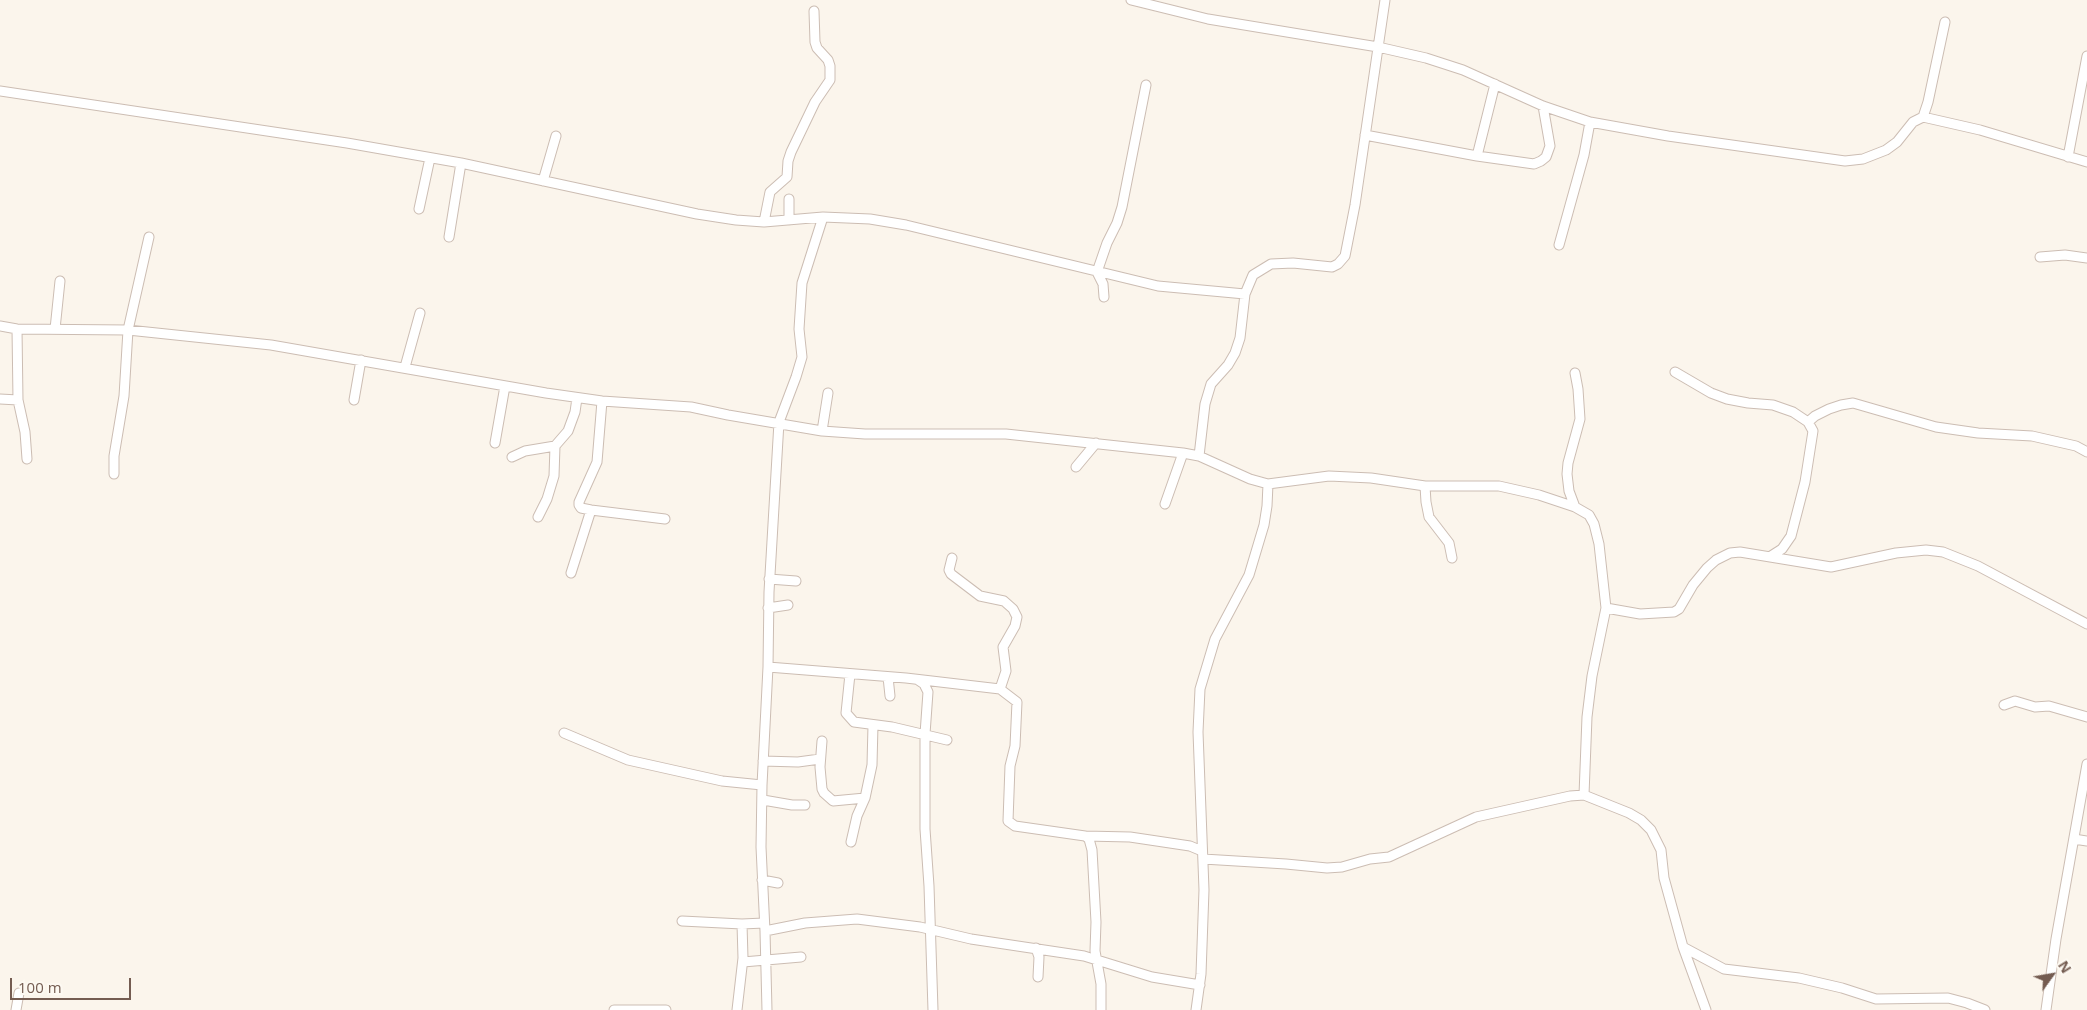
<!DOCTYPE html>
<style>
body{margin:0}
#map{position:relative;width:2087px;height:1010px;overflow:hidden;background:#fbf5ec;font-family:"Open Sans",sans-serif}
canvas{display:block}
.north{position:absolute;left:2027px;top:950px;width:50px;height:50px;-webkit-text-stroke:4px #fdf9f2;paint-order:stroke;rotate:58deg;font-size:14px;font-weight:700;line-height:20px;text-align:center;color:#745c51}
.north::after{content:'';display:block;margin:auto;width:18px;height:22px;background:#745c51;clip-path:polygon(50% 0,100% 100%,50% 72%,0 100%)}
.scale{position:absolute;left:10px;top:978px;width:121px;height:22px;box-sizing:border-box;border:2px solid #745c51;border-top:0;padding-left:6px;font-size:15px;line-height:18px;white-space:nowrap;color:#745c51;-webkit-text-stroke:4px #fdf9f2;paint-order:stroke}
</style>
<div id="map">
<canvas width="2087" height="1010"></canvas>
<div class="north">N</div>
<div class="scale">100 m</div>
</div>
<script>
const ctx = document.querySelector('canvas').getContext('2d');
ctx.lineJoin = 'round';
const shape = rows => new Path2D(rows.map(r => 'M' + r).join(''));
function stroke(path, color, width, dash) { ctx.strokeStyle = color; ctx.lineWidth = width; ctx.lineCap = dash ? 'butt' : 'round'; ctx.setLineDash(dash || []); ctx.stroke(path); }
const street = shape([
 [1131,0,1208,19,1378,47,1426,58,1463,70,1543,106,1590,122,1668,136,1845,161,1863,159,1886,150,1897,142,1913,122,1923,117,1928,102,1945,22],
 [0,91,347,143,461,163,697,214,736,220,764,222,823,217,870,219,906,225,1158,286,1245,294,1253,275,1271,264,1293,263,1332,267,1338,264,1345,256,1355,205,1385,0],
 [1923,117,1980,130,2087,162],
 [1365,135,1477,156,1495,84],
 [1477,156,1534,164,1541,161,1546,157,1550,146,1543,106],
 [2068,157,2087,56],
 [543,181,556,136],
 [419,209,430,158],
 [789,220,789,199],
 [764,222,770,192,787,177,788,161,791,152,815,102,830,80,830,66,828,60,817,48,815,42,814,11],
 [449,237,461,163],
 [1559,245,1584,155,1590,122],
 [2040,257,2065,255,2087,258],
 [1104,297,1103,284,1097,272,1107,243,1117,223,1122,207,1146,85],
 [0,326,17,329,128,330,271,345,546,393,602,401,691,407,728,415,822,431,865,434,1006,434,1183,453,1199,456,1250,479,1268,484,1267,506,1264,525,1249,575,1215,639,1200,689,1198,732,1204,890,1201,974,1196,1010],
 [17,329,18,400,25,432,27,459],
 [55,329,60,281],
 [405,367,420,313],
 [1675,372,1711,393,1727,399,1748,403,1773,405,1793,412,1808,422,1813,431,1805,482,1791,536,1782,549,1771,556],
 [1575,373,1578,389,1580,419,1568,463,1567,474,1569,491,1575,507],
 [0,399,18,400],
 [354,400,361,360],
 [602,401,597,462,579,502,579,505,581,508,591,510,665,519],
 [1808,422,1815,416,1829,409,1841,405,1853,403,1936,427,1978,433,2032,436,2076,446,2087,452],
 [822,431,828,393],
 [495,443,505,386],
 [555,446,568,431,575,412,577,398],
 [1199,456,1205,404,1211,384,1228,365,1235,353,1240,338,1245,294],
 [512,457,525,451,555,446,554,476,547,499,538,517],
 [1076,467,1096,443],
 [114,474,114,456,124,396,128,330,149,237],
 [1268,484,1329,476,1371,478,1425,486,1499,486,1539,495,1575,507,1589,515,1594,524,1599,544,1606,608,1592,676,1587,717,1584,795,1629,813,1641,820,1651,830,1661,850,1664,878,1683,947,1724,969,1799,978,1842,988,1876,999,1948,998,1967,1003,1985,1010],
 [1425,486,1426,502,1429,517,1449,543,1452,558],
 [1165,504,1183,453],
 [952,558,949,570,951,574,980,596,1004,601,1013,609,1017,617,1015,626,1003,647,1006,671,1000,689,1017,702,1015,746,1010,766,1008,821,1015,826,1085,836,1089,839,1092,850,1096,922,1095,951,1101,984,1101,1010],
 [571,573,591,510],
 [769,579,796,581],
 [768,608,788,605],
 [1606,608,1640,614,1674,612,1679,609,1693,585,1707,568,1716,560,1730,553,1740,552,1831,567,1896,553,1926,550,1943,552,1978,566,2087,624],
 [768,667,906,678,1000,689],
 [850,674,846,713,854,722,892,727,947,740],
 [888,677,890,696],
 [918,680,924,684,928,692,925,734,925,829,929,886,933,1010],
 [2004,705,2015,701,2035,707,2049,706,2087,717],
 [564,733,628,760,722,781,762,785],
 [822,741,820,767,822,789,824,793,833,801,865,798],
 [763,761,798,762,820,759],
 [763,800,792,805,805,805],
 [1085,836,1130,837,1190,846,1202,851],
 [2074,839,2087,841],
 [851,842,857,816,865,798,872,765,873,725],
 [1203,859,1286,864,1327,868,1342,867,1370,859,1389,857,1476,817,1570,796,1584,795],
 [762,880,778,883],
 [682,921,742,924,764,923],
 [765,931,805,923,857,919,920,927,971,939,1084,956,1152,977,1200,985],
 [1683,947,1706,1010],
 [1036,948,1039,957,1038,977],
 [743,962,801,957],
 [16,1010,19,993],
 [614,1010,666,1010],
 [737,1010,743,958,742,924],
 [767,1010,765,931,761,847,762,785,768,667,769,592,779,422,796,377,802,357,799,329,802,283,823,217],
 [2046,1010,2056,939,2087,764]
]);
stroke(street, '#ccbdb3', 11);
stroke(street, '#fff', 9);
</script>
